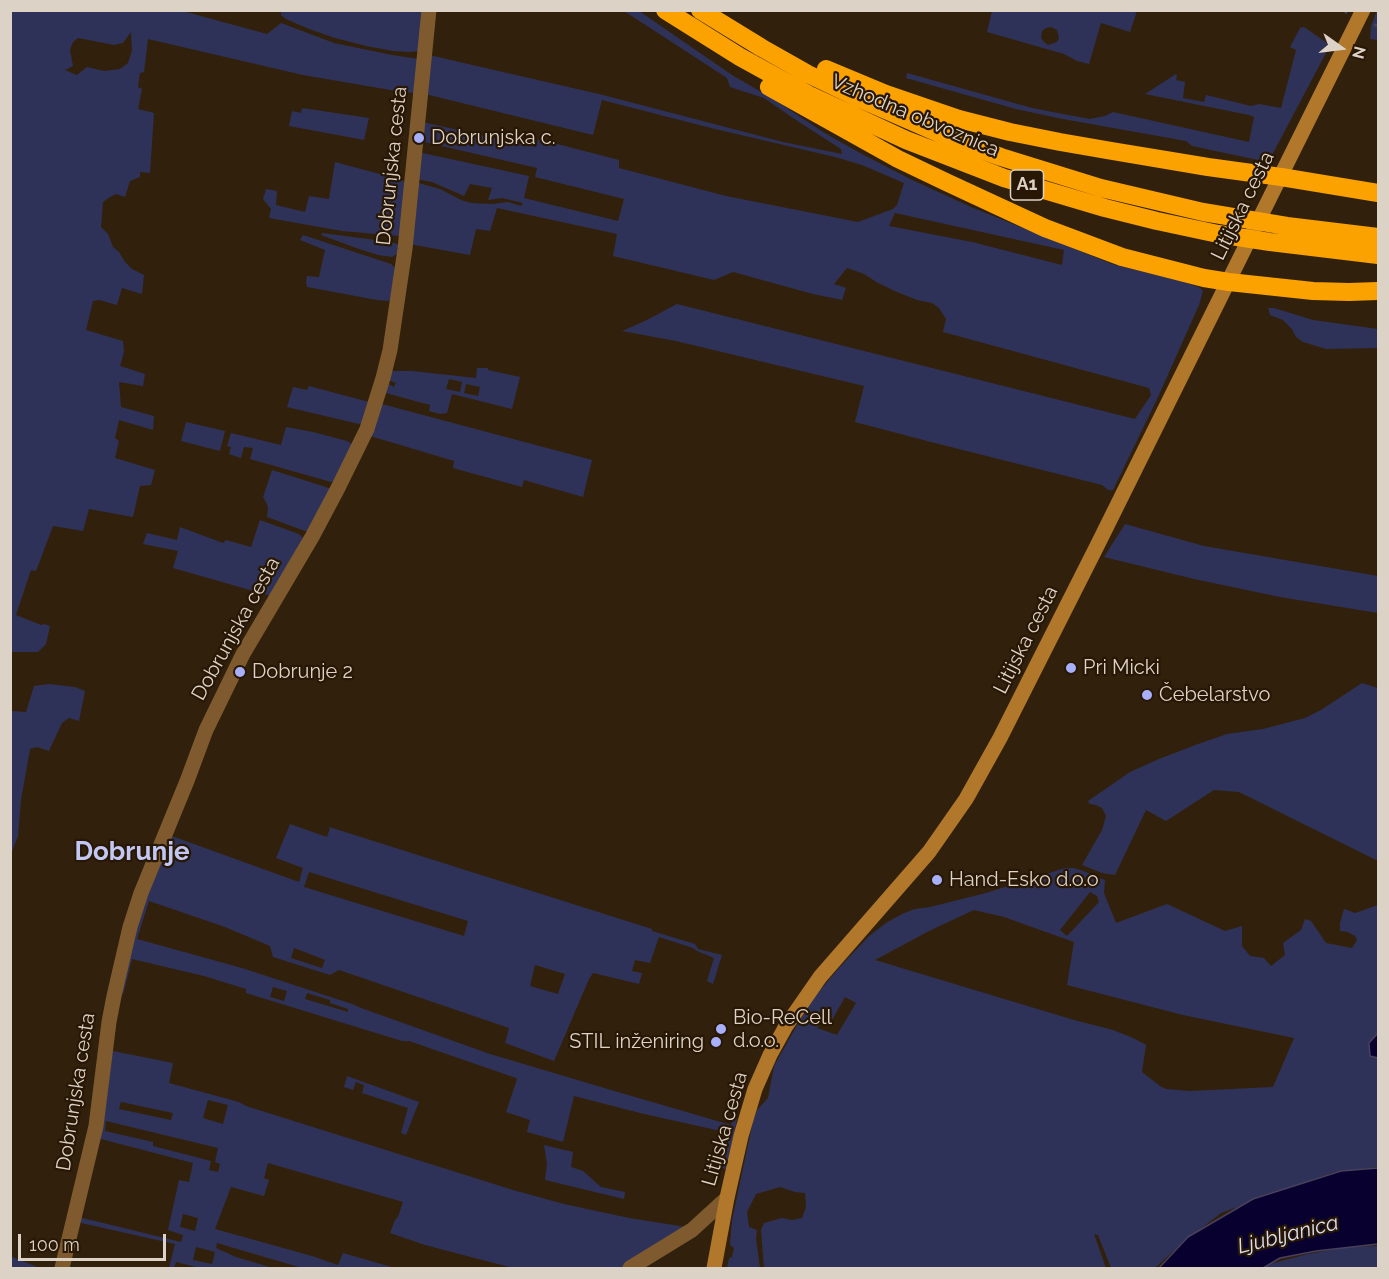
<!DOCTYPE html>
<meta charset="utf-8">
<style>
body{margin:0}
#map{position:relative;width:1389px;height:1279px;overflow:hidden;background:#31210c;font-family:Raleway,sans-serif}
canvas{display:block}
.frame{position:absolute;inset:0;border:12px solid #ddd2c6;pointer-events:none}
.north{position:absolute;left:1311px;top:18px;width:60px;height:60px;-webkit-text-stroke:4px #271704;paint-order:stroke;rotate:104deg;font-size:16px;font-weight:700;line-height:24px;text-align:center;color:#ddd2c6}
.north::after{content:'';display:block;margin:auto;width:21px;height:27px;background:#ddd2c6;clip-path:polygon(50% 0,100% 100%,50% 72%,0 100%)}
.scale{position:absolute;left:18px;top:1234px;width:148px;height:27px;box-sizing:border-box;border:3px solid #ddd2c6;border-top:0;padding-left:8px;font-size:18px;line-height:21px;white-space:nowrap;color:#ddd2c6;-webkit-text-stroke:4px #271704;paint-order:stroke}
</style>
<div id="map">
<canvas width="1389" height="1279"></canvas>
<div class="frame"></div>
<div class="north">N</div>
<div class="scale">100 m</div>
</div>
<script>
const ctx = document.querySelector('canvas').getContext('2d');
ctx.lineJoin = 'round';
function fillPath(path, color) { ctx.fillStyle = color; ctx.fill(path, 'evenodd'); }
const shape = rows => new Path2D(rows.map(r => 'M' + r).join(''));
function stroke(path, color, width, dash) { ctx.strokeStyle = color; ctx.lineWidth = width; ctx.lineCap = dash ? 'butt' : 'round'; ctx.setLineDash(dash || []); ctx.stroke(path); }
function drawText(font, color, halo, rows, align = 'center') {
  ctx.font = font + ' Raleway,sans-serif'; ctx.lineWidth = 4.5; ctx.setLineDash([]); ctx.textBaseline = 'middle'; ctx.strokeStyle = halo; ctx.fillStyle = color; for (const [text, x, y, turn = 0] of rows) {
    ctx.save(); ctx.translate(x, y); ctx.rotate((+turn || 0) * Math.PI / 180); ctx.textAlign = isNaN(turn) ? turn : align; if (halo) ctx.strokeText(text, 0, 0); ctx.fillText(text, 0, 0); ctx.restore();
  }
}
const green = shape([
 [281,10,416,10,422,12,419,51,410,52,393,51,366,46,335,38,309,29,286,19,281,15],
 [1377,10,1378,11,1378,40,1370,39,1371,26],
 [11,11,186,11,186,12,267,34,281,23,334,43,392,55,419,59,416,93,402,92,303,75,148,39,144,72,140,73,138,87,142,89,138,109,154,113,150,173,140,172,140,177,130,181,125,197,116,194,110,197,103,202,101,227,108,234,113,247,119,252,125,262,132,269,144,275,142,294,122,288,117,305,99,300,93,301,86,330,123,341,124,352,120,366,145,374,143,386,119,382,121,407,154,416,153,430,119,420,115,438,119,441,115,458,155,470,151,485,140,486,133,517,89,509,83,531,53,526,36,571,31,570,16,615,41,625,44,624,50,626,46,644,38,652,11,652],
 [131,32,132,51,128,63,120,69,104,71,87,67,77,75,65,70,73,66,70,50,73,42,78,38,114,45,123,43],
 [624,11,639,11,732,75,775,100,823,132,860,153,910,179,971,207,1112,264,1180,281,1199,287,1203,291,1199,305,1158,397,1113,490,1108,490,1102,485,931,442,855,422,864,386,676,341,622,331,645,321,677,304,1135,419,1151,395,1149,388,943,332,946,319,939,308,932,303,917,300,897,292,878,283,864,274,847,268,834,284,846,288,842,300,813,294,733,272,714,280,613,256,617,234,497,208,490,231,476,229,470,255,409,244,415,182,440,189,461,200,471,203,492,204,508,202,521,206,523,203,502,198,488,200,492,188,470,184,464,196,432,182,416,179,418,152,529,176,524,198,618,221,624,199,535,177,537,168,420,141,422,122,536,147,538,139,619,160,619,168,726,196,858,222,893,209,897,205,904,183,862,165,835,157,711,128,602,100,593,135,425,94,429,55,603,95,783,142,842,154,841,149,799,122,764,98,730,87,727,78],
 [895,213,1064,250,1062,265,972,242,889,226],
 [992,11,992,10,1137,11,1130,32,1101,23,1089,64,1077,61,1064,54,987,32],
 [1051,27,1057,30,1059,38,1057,42,1048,45,1044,42,1041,38,1042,31,1046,28],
 [1304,27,1327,43,1327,51,1271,157,1263,161,1192,146,1186,141,1063,119,1016,109,906,78,907,73,1032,108,1068,115,1090,119,1105,116,1113,112,1249,142,1254,117,1249,115,1145,94,1176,74,1177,76,1176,80,1185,82,1183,98,1204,102,1206,95,1251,106,1259,104,1281,108,1296,50,1290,47,1300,28],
 [302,108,369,118,364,140,289,126,292,111,301,113],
 [335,162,402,180,406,183,401,228,399,236,342,231,269,218,271,209,263,199,266,189,277,191,276,205,305,212,309,196,329,199],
 [322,233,391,242,400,245,398,253,392,257,378,255,359,249,321,235],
 [303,235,391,264,396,269,393,297,389,301,377,300,307,287,306,282,307,276,319,277,325,250,300,240],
 [1268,308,1274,308,1313,320,1378,329,1378,348,1326,349,1303,342,1296,337,1292,329,1283,320,1270,315],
 [477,368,488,368,488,370,520,377,512,409,452,394,447,413,440,414,429,411,430,405,382,392,385,382,394,387,396,383,386,379,389,370,394,371,412,371,476,378],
 [449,379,462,382,460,392,446,389],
 [466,384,480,387,478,396,464,393],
 [309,386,369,402,363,423,359,424,287,407,293,387,307,390],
 [378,403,592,460,583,497,524,480,522,487,453,468,454,461,367,435],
 [186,422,225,431,220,451,181,441],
 [286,427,313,432,347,441,352,444,337,480,331,482,250,459,253,448,244,447,241,458,229,454,231,447,227,446,231,433,281,445],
 [272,470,329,488,331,493,310,531,305,531,267,517,268,509,267,504,263,497],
 [260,520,299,534,303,538,271,596,173,568,178,551,143,544,147,533,177,540,180,527,223,543,226,540,251,547],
 [1125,524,1204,546,1378,576,1378,613,1280,597,1194,579,1104,557],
 [1362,683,1378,688,1378,861,1239,792,1214,790,1166,821,1146,810,1115,875,1102,873,1082,865,1102,830,1106,816,1102,808,1096,805,1090,804,1088,801,1130,772,1159,759,1198,744,1227,734,1263,729,1305,718,1321,710],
 [49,684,75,687,85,691,79,721,69,718,62,723,49,751,37,747,30,749,21,800,18,836,11,854,11,711,26,712,34,686],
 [290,824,327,837,330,828,326,826,652,929,652,931,695,944,698,949,722,955,713,984,707,981,714,958,697,951,693,948,659,937,650,963,635,960,632,971,642,973,639,984,593,973,589,979,554,1061,505,1043,509,1028,339,970,330,975,273,957,270,946,225,927,149,901,137,939,242,968,352,1004,361,1008,490,1054,611,1090,731,1125,735,1114,738,1115,726,1169,722,1168,730,1133,644,1114,574,1096,563,1142,527,1132,530,1120,506,1112,517,1079,516,1078,409,1041,402,1041,246,993,246,989,204,976,132,959,123,995,120,988,130,946,169,835,299,882,303,868,276,858],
 [309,872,468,921,464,936,304,887],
 [294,948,325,960,322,968,291,958],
 [535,965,565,974,558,994,530,986],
 [273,987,287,991,284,1001,270,997],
 [307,993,330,1000,330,1003,348,1009,348,1012,305,999],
 [1065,868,1073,868,1081,870,1105,880,1104,893,1116,923,1167,904,1225,931,1242,926,1242,946,1250,956,1264,958,1271,966,1285,955,1283,943,1301,930,1305,919,1311,921,1326,943,1352,948,1357,940,1355,936,1348,932,1340,931,1340,923,1344,909,1355,913,1378,905,1378,1167,1334,1172,1221,1213,1181,1244,1155,1268,1111,1268,1098,1235,1094,1234,1106,1268,764,1268,761,1230,764,1223,782,1218,792,1220,802,1218,806,1207,805,1193,795,1192,780,1187,756,1194,747,1212,749,1227,757,1230,756,1238,760,1268,727,1268,729,1258,732,1257,734,1248,730,1245,732,1220,753,1121,757,1110,768,1098,774,1066,810,1002,839,968,869,936,886,923,902,914,915,909,930,907,986,893],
 [1090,892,1097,896,1099,902,1067,936,1060,930],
 [974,910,1004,917,1074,942,1067,985,1183,1015,1294,1038,1273,1087,1190,1091,1166,1089,1160,1086,1142,1072,1146,1045,1133,1038,1113,1030,1074,1020,875,960,929,931],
 [845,997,856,1003,837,1035,817,1028,825,1017,832,1020],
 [113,1051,173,1063,169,1083,239,1102,246,1106,351,1139,513,1190,564,1204,629,1218,686,1227,622,1268,513,1268,425,1245,390,1233,395,1220,398,1217,403,1202,268,1163,264,1178,269,1180,264,1196,231,1187,215,1229,312,1256,338,1265,343,1253,395,1268,302,1268,217,1243,216,1248,236,1257,273,1268,200,1268,176,1262,174,1268,169,1268,175,1244,77,1222,78,1217,95,1221,181,1242,183,1235,168,1230,179,1180,189,1182,193,1163,97,1138,110,1052],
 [208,1100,228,1105,223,1124,203,1118],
 [121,1102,173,1113,171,1120,119,1109],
 [106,1121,218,1148,215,1162,220,1164,218,1172,209,1170,211,1161,153,1146,153,1142,105,1131],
 [183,1214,198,1218,195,1231,180,1227],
 [196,1247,215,1252,212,1264,193,1260],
 [347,1076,419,1102,406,1135,401,1133,408,1108,362,1093,364,1085,356,1082,353,1090,344,1087],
 [544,1145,573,1152,571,1167,583,1171,601,1187,625,1192,624,1199,545,1180,547,1164],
 [1378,1246,1378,1268,1260,1268,1266,1265,1308,1254,1348,1247],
 [10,1256,35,1266,39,1268,11,1268]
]);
const water = shape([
 [1378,1033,1378,1058,1370,1056,1369,1043,1378,1033],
 [1378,1168,1378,1244,1316,1251,1280,1258,1263,1268,1159,1268,1188,1237,1253,1199,1341,1171,1378,1168]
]);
const stream = shape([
 [1344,10,1346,12],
 [1375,25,1378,26]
]);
const tertiary = shape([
 [62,1268,96,1126,109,1022,114,996,130,927,141,893,187,781,206,730,243,654,312,537,338,488,367,429,383,378,390,350,405,249,429,10],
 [630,1268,692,1230,727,1198]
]);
const secondary = shape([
 [714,1268,727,1198,741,1136,755,1089,770,1055,786,1026,820,977,929,852,966,799,1000,738,1097,546,1363,10]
]);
const motorway = shape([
 [665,10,740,57,809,95,906,140,1004,178,1105,208,1157,221,1218,234,1270,242,1378,255],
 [700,10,762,48,808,74,856,97,952,139,1001,157,1101,188,1203,212,1287,226,1378,237],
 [826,69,886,94,959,119,1010,132,1060,142,1112,151,1208,167,1281,177,1378,193],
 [769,87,898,159,946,182,1045,228,1122,257,1204,278,1229,282,1313,291,1349,292,1378,291]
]);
const markers = [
 [419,138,6,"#a8b0fc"],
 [1071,668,6,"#a8b0fc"],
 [240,672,6,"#a8b0fc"],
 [1147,695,6,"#a8b0fc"],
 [937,880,6,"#a8b0fc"],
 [721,1029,6,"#a8b0fc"],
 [716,1042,6,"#a8b0fc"]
];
const shields = [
 [1027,185,33]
];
const shieldNames = [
 ["A1",1027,185]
];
const streetNames = [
 ["Vzhodna obvoznica",915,116,23],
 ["Dobrunjska cesta",392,166,-84],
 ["Litijska cesta",1243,206,-64],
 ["Dobrunjska cesta",236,629,-61],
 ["Litijska cesta",1026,640,-63],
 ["Dobrunjska cesta",76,1092,-81],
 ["Litijska cesta",725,1129,-74]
];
const poiNames = [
 ["Dobrunjska c.",431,138],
 ["Pri Micki",1083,668],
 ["Dobrunje 2",252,672],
 ["Čebelarstvo",1159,695],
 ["Hand-Esko d.o.o",949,880],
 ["Bio-ReCell",733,1018],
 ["d.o.o.",733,1041],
 ["STIL inženiring",704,1042,"right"]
];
const waterNames = [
 ["Ljubljanica",1288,1235,-14]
];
const districtNames = [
 ["Dobrunje",132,852]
];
fillPath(green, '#2f3258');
fillPath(water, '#08012f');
stroke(water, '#48405c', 1.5);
stroke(stream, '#48405c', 3);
stroke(tertiary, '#7e5a2e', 15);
stroke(secondary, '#b1772a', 15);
stroke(motorway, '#fca200', 18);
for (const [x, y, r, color] of markers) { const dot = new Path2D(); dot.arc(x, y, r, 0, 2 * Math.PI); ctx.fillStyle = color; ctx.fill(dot); stroke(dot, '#271704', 2); }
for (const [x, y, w] of shields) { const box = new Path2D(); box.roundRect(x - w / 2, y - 15, w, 30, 4.5); ctx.fillStyle = '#271704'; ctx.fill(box); stroke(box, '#ddd2c6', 1.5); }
drawText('bold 18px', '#ddd2c6', null, shieldNames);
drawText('20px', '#ddd2c6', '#271704', streetNames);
drawText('20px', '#ddd2c6', '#271704', poiNames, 'left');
drawText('italic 21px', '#dcdff3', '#271704', waterNames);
drawText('bold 26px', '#c2c8f3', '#271704', districtNames);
</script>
